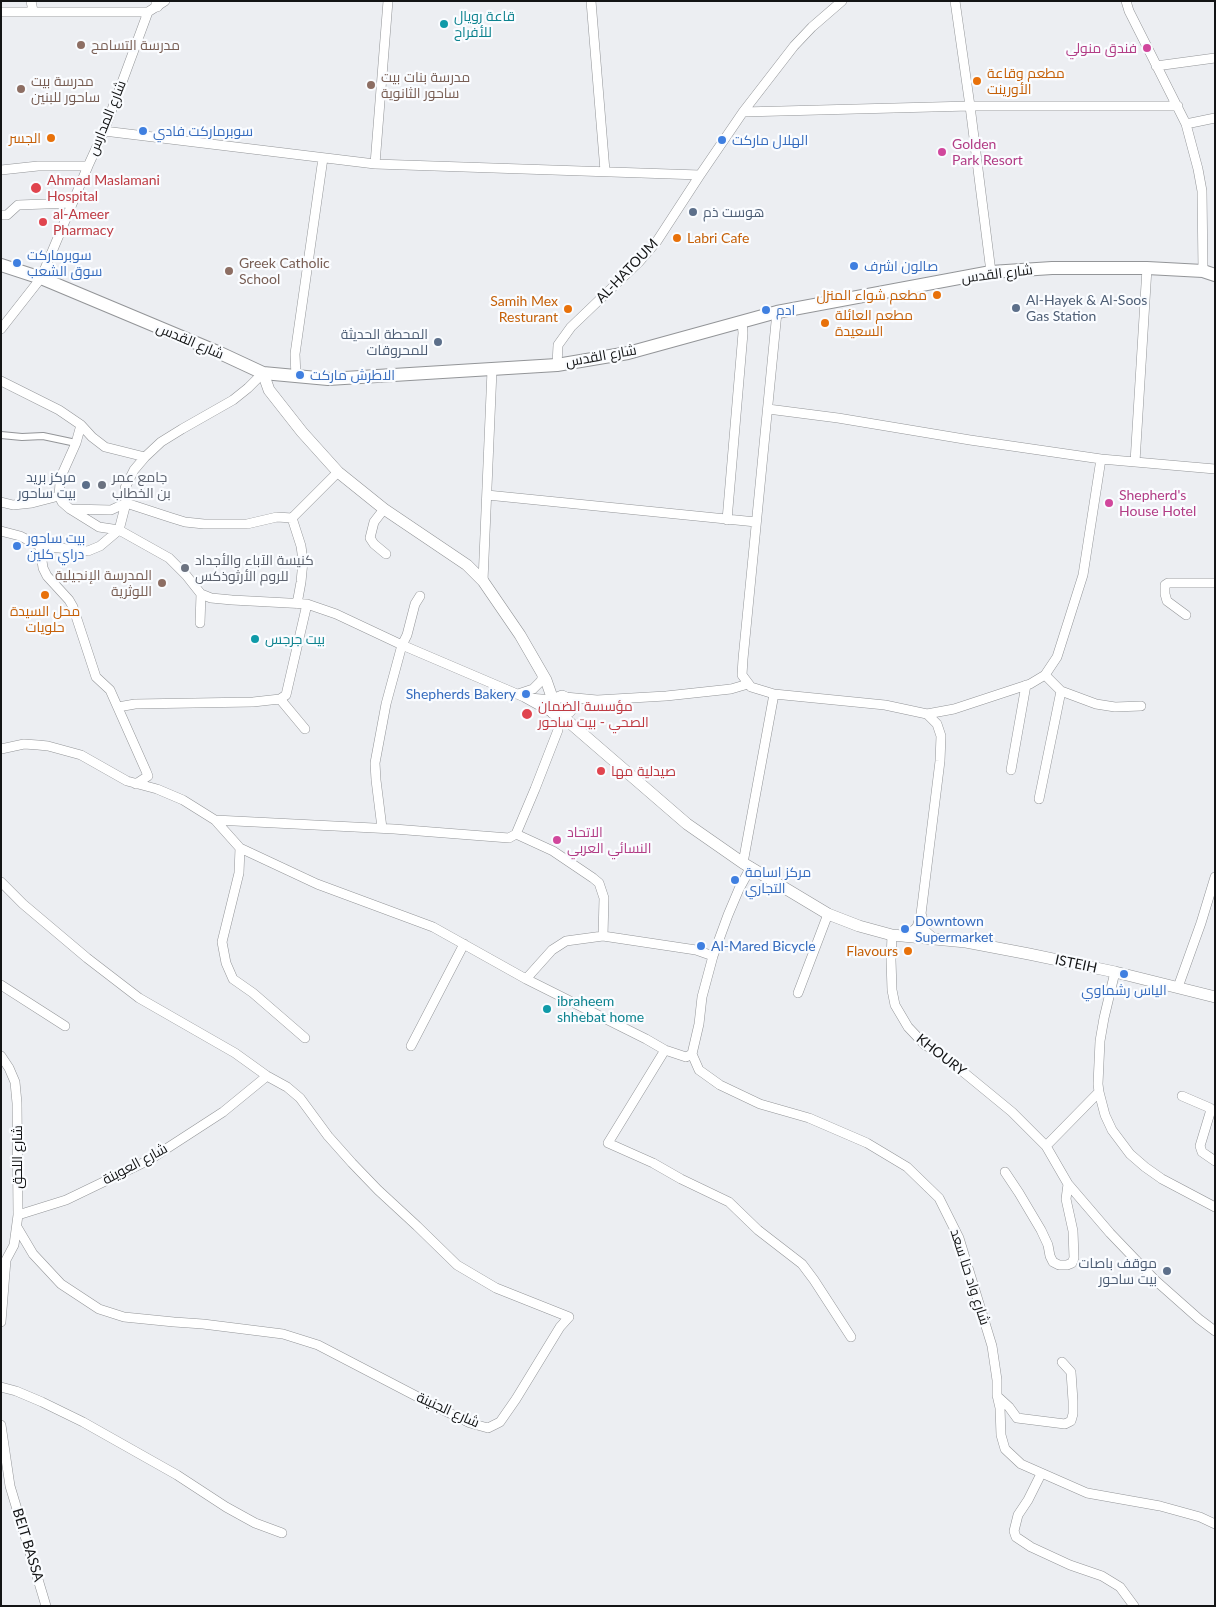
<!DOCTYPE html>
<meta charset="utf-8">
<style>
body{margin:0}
#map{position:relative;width:1216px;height:1607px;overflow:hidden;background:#eceef2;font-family:Lato,sans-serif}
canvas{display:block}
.frame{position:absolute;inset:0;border:2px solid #131415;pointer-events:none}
</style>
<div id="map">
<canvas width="1216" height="1607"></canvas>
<div class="frame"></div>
</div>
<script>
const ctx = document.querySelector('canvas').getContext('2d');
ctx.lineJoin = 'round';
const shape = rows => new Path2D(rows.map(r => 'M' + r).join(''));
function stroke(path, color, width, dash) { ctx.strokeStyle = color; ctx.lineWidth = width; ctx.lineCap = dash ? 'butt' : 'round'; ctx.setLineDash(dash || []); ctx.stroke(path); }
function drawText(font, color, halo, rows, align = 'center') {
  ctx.font = font + ' Lato,Cairo,sans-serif'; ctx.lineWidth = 4.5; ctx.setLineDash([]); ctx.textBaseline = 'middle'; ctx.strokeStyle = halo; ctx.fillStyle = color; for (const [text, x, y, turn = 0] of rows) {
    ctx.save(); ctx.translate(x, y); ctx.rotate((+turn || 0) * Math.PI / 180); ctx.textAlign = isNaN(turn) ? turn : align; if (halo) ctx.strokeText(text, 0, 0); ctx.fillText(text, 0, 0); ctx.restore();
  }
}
const pedestrian = shape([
 [1,435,22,437,43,436,76,443]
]);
const minor = shape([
 [31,1,33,11],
 [591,1,605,171],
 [955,1,970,106,991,272],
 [1126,1,1129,11,1186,124,1198,169,1202,191,1203,271],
 [1,12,148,12,165,1],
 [1156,66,1215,58],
 [743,112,970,106,1178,106],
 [1186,124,1215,118],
 [104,131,375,164,700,175],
 [375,164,388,1],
 [1,170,38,166,88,166],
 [1,215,7,215,18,205,72,203],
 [777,312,743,659,742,675,751,687,774,694,885,705,927,714,937,724,941,736,940,761,921,914,917,927,906,937],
 [1,329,41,278,88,166,104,131,148,12],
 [557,365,558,345,571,327,639,262,657,241,700,175,743,112,794,46,812,27,842,1],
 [296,377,295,354,323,158],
 [1,381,59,410,81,425,76,443,63,472,60,483,59,496,62,502,70,509,99,527,119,530,169,558,186,575,201,594,211,598,232,600,307,604,336,614,402,645,524,697,553,713],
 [768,409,838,418,970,440,1101,459,1215,469],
 [81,425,92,437,105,447,145,457],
 [1135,462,1147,268],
 [487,495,756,522],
 [1,502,13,505,32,503,59,496],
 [70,509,111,510,126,503,172,518,185,522,204,524,247,524,277,517,292,518],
 [384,509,374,522,370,538,374,544,386,554],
 [292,518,301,546,303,561,301,582,297,604],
 [292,518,338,472],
 [727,520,743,333,742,322],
 [1,531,20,536,40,546,88,551,100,546,119,530,126,503,125,488,134,470,145,457,161,442,182,429,233,400,248,388,263,373],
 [40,546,43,568,47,576,69,600,73,607,96,677,110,690,146,771,148,776,136,784],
 [483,581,492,370],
 [1186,615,1167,601,1165,594,1165,585,1168,583,1215,583],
 [200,623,201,594],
 [1045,675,1061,691,1096,704,1115,707,1141,706],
 [518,694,533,689,541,681,543,675],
 [565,697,597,700,666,696,731,689,748,684],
 [529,698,553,700],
 [280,699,305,729],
 [118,707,135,704,253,702,280,699,286,695,307,604],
 [927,714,954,709,1030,684,1045,675,1057,657,1083,575,1101,459],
 [1,749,24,744,38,745,48,746,81,755,127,781,157,789,183,800,215,820,240,848,317,884,433,927,526,979],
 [1011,770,1026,685],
 [1039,799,1061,691],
 [215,820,394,829,509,838,516,834,535,789,558,730,559,716],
 [382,828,376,780,375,763,386,704,402,645,407,635,415,604,420,596],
 [516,834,553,851,593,878,599,883,604,898,603,936],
 [240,848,239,873,222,942,226,963,233,979,253,993,305,1038],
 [743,863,774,694],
 [1,882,23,904,87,958,139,998,235,1053,267,1076,287,1087,300,1098,328,1136,352,1163,378,1190,417,1226,457,1265,496,1288,569,1317,560,1327,516,1399,500,1422,488,1428,470,1423,441,1409,318,1345,283,1334,203,1324,174,1322,124,1317,99,1309,61,1284,33,1254,17,1227],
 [922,916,924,930,935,939],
 [892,935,891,960,892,990,895,1005,908,1027,925,1045,945,1057,1012,1112,1046,1146,1068,1184,1110,1233,1155,1280,1199,1319,1215,1331],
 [1115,972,1104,1018,1100,1041,1098,1084,1099,1092,1105,1115,1112,1130,1130,1154,1145,1167,1162,1179,1215,1207],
 [1,985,65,1026],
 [1178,987,1201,923,1215,877],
 [798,993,828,914],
 [411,1046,464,944],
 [665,1050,608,1143,653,1163,681,1179,729,1202,758,1230,802,1264,814,1280,851,1337],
 [692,1054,699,1070,720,1085,760,1104,809,1118,867,1143,907,1167,939,1198,959,1238,992,1346,997,1380,997,1395,1000,1408,1001,1435,1005,1449,1021,1464,1087,1493,1160,1506,1200,1517,1215,1524],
 [692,1054,686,1057,665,1050,646,1039,526,979,552,950,566,941,603,936,696,950,713,956],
 [692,1054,699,1024,702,997,713,956,728,915,739,889,751,867],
 [1,1056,9,1068,15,1082,17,1103,18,1215,14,1245,6,1260,1,1322],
 [1182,1096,1210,1108,1210,1113,1200,1146,1202,1152,1215,1161],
 [1046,1146,1099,1092],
 [1005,1172,1019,1193,1041,1230,1048,1245,1050,1256,1053,1262,1059,1265,1067,1265,1072,1263,1074,1258,1073,1231,1066,1199,1068,1184],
 [18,1215,66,1200,149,1160,223,1112,267,1076],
 [1,1387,16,1391,42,1402,83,1422,177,1475,226,1507,255,1523,282,1533],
 [997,1396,1009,1407,1017,1418,1065,1424,1071,1421,1073,1414,1073,1401,1071,1372,1062,1362],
 [1,1425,10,1486,46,1606],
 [1041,1474,1028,1500,1018,1515,1014,1531,1016,1537,1031,1547,1070,1565,1102,1576,1120,1587,1134,1606]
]);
const tertiary = shape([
 [157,6,157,1],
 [263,373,269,390,302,432,338,472,384,509,467,565,483,581,520,635,546,680,553,700,551,706,553,713,562,716,570,711,571,704,568,699,562,696,553,700],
 [562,716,687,824,743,863,828,914,859,926,892,935,966,942,1029,954,1115,972,1215,997]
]);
const secondary = shape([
 [1,265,41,278,220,353,263,373,328,379,557,365,628,353,777,312,991,272,1052,268,1147,268,1203,271,1215,275]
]);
const markers = [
 [444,24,5,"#0f9aa8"],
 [81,45,5,"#8d6e63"],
 [1147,48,5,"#d1479c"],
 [977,81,5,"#e8710a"],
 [371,85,5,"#8d6e63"],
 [21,89,5,"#8d6e63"],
 [143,131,5,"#3f7fe0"],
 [51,138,5,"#e8710a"],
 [722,140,5,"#3f7fe0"],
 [942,152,5,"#d1479c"],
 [36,188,6,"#e0444e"],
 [693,212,5,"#5c6f8a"],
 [43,222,5,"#e0444e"],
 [677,238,5,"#e8710a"],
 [17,263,5,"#3f7fe0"],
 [854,266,5,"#3f7fe0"],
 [229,271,5,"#8d6e63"],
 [937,295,5,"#e8710a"],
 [1016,308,5,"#5c6f8a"],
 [568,309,5,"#e8710a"],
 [766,310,5,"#3f7fe0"],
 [825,323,5,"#e8710a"],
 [438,342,5,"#5c6f8a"],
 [300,375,5,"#3f7fe0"],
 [86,485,5,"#5c6f8a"],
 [102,485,5,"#6b7280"],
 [1109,503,5,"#d1479c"],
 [17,546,5,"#3f7fe0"],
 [185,568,5,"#6b7280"],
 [162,583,5,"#8d6e63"],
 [45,595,5,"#e8710a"],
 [255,639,5,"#0f9aa8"],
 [526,694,5,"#3f7fe0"],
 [527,714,6,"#e0444e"],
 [601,771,5,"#e0444e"],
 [557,840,5,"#d1479c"],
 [735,880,5,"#3f7fe0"],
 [905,929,5,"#3f7fe0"],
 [701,946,5,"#3f7fe0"],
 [908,951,5,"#e8710a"],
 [1124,974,5,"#3f7fe0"],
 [547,1009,5,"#0f9aa8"],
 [1167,1271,5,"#5c6f8a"]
];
const cultureNames = [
 ["قاعة رويال",454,16],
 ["للأفراح",454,32],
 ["بيت جرجس",265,639],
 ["ibraheem",557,1001],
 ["shhebat home",557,1017]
];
const educationNames = [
 ["مدرسة التسامح",91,45],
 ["مدرسة بنات بيت",381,77],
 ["ساحور الثانوية",381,93],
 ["مدرسة بيت",31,81],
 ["ساحور للبنين",31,97],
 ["Greek Catholic",239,263],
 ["School",239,279],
 ["المدرسة الإنجيلية",152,575,"right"],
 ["اللوثرية",152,591,"right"]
];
const hotelNames = [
 ["فندق منولي",1137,48,"right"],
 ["Golden",952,144],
 ["Park Resort",952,160],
 ["Shepherd's",1119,495],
 ["House Hotel",1119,511],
 ["الاتحاد",567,832],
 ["النسائي العربي",567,848]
];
const foodNames = [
 ["مطعم وقاعة",987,73,"left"],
 ["الأورينت",987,89,"left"],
 ["الجسر",41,138],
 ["Labri Cafe",687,238,"left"],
 ["مطعم شواء المنزل",927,295],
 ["Samih Mex",558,301],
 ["Resturant",558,317],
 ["مطعم العائلة",835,315,"left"],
 ["السعيدة",835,331,"left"],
 ["محل السيدة",45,611,"center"],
 ["حلويات",45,627,"center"],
 ["Flavours",898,951]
];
const streetNames = [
 ["شارع المدارس",107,118,-68],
 ["AL-HATOUM",627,271,-46],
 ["شارع القدس",997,274,-7],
 ["شارع القدس",190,341,23],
 ["شارع القدس",601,356,-10],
 ["ISTEIH",1076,964,12],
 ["KHOURY",941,1055,38],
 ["شارع اللحق",17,1157,-90],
 ["شارع العوينة",135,1164,-28],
 ["شارع واد حنا سعد",970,1277,72],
 ["شارع الجنينة",448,1410,24],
 ["BEIT BASSA",28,1545,73]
];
const shopNames = [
 ["سوبرماركت فادي",153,131],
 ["الهلال ماركت",732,140],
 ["سوبرماركت",27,255],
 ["سوق الشعب",27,271],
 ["صالون اشرف",864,266],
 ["ادم",776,310],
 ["الاطرش ماركت",310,375],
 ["بيت ساحور",27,538],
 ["دراي كلين",27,554],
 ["Shepherds Bakery",516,694,"right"],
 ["مركز اسامة",745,872],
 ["التجاري",745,888],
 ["Downtown",915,921],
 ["Supermarket",915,937],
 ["Al-Mared Bicycle",711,946],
 ["الياس رشماوي",1124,990,"center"]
];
const healthNames = [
 ["Ahmad Maslamani",47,180],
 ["Hospital",47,196],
 ["al-Ameer",53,214],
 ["Pharmacy",53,230],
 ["مؤسسة الضمان",538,706],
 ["الصحي - بيت ساحور",538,722],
 ["صيدلية مها",611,771]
];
const serviceNames = [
 ["هوست ذم",703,212,"left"],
 ["Al-Hayek & Al-Soos",1026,300,"left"],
 ["Gas Station",1026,316,"left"],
 ["المحطة الحديثة",428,334],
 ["للمحروقات",428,350],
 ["مركز بريد",76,477],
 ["بيت ساحور",76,493],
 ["موقف باصات",1157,1263],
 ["بيت ساحور",1157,1279]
];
const worshipNames = [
 ["جامع عمر",112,477],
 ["بن الخطاب",112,493],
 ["كنيسة الآباء والأجداد",195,560],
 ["للروم الأرثوذكس",195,576]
];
stroke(pedestrian, '#939598', 8);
stroke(minor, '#939598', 10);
stroke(tertiary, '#939598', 12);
stroke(secondary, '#939598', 14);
stroke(pedestrian, '#fff', 6);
stroke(minor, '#fff', 9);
stroke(tertiary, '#fff', 11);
stroke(secondary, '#fff', 12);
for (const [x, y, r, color] of markers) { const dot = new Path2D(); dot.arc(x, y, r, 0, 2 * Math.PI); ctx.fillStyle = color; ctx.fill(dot); stroke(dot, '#fafcff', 2); }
drawText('14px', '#0d838f', '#fafcff', cultureNames, 'left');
drawText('14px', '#785e54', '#fafcff', educationNames, 'left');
drawText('14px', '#b23c85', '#fafcff', hotelNames, 'left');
drawText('14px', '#c56008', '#fafcff', foodNames, 'right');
drawText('14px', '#131415', '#fafcff', streetNames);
drawText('14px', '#366cbe', '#fafcff', shopNames, 'left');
drawText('14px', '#be3a42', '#fafcff', healthNames, 'left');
drawText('14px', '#4e5e75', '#fafcff', serviceNames, 'right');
drawText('14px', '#5b616d', '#fafcff', worshipNames, 'left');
</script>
